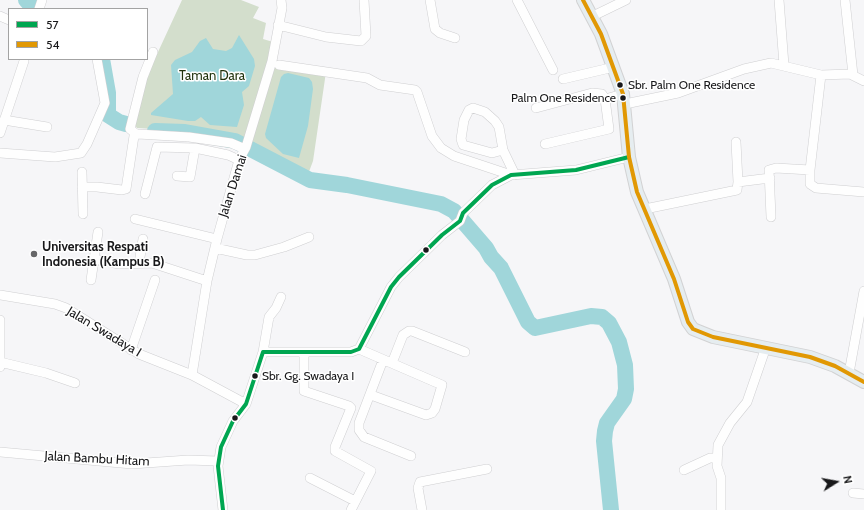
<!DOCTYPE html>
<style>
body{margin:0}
#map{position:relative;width:864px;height:510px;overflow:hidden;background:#f6f6f8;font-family:Cabin,sans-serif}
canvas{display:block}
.legend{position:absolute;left:8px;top:8px;width:140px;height:52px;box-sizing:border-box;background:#fff;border:1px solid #a3a3a3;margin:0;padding:5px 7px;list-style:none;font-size:12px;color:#18181a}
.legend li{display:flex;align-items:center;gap:8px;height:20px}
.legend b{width:20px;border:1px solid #a3a3a3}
.north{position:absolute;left:816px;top:462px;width:40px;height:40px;-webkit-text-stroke:3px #fff;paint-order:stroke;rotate:79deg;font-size:11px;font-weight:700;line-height:16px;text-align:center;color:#18181a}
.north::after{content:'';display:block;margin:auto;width:14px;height:18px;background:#18181a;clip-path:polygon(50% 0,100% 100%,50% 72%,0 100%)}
</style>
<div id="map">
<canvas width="864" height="510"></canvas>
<ul class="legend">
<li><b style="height:5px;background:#00a651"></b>57</li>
<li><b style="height:5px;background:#e19803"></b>54</li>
</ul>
<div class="north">N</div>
</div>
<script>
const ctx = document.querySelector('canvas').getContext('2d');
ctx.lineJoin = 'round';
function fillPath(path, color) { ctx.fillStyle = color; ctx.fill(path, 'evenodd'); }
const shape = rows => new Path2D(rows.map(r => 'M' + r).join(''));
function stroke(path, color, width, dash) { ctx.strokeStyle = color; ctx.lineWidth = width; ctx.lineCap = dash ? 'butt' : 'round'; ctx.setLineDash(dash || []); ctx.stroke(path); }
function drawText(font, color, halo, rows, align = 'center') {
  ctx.font = font + ' Cabin,sans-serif'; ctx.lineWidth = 3; ctx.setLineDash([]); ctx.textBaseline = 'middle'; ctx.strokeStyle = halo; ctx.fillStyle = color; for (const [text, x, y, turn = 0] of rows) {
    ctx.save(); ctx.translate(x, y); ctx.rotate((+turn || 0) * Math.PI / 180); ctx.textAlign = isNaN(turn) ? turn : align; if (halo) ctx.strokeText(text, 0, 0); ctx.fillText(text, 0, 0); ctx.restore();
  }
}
const green = shape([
 [182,0,241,0,259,7,253,18,266,23,263,39,273,42,268,64,326,72,313,161,307,177,239,140,189,131,137,128,134,124,146,78]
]);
const water = shape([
 [239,35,254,59,255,66,249,86,242,92,244,105,237,127,210,125,201,117,195,121,188,121,151,115,151,113,173,94,171,65,175,60,192,52,200,41,206,38,213,49,226,51,232,48],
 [288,73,309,78,312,82,313,89,308,126,299,158,283,154,266,138,265,134,281,77,284,74]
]);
const river = shape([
 [26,0,34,9],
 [102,59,108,93,108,115,119,122,126,124],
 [155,131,185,132,235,141,310,180,347,185,441,204,454,211,486,248,491,257,501,268,528,322,535,328,591,316,602,317,609,323,619,342,625,365,626,389,624,399,607,423,605,431,604,441,611,510]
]);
const minor = shape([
 [430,0,435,29,440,33,455,38],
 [517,0,553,70],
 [779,0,784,65],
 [845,0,853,75],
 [39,9,42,0],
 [0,16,9,20],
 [593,16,626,0],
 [278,25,326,37,361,41,366,36,364,0],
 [279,65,367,78,380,85,415,90,417,92,432,136,441,148,454,156,511,175],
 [821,75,810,170,810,184,816,188,864,192],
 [563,79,614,67],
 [605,99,623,94],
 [625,104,678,93,744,69,771,63,821,75,850,74,864,81],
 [536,108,592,93,602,94,605,99,609,129,545,144],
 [4,120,47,127],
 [0,133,24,61],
 [136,134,130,129,143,77,153,52],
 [736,142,738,182],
 [503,150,492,153,463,145,461,139,464,120,469,110,473,108,485,112,495,121,499,127,503,150,515,175],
 [0,153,55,157,81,153,87,144,105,103,97,59],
 [82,172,83,214],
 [177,176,190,177,195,148],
 [82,187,97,187,122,190,126,189,134,136,138,134,189,137,231,143,245,149],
 [145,194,157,147,195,148,228,155,239,160],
 [645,209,737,190,738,182,770,178],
 [771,217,769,170,776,168,810,170],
 [135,219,217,239],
 [215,248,247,255,255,255,284,247,309,237],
 [94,259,119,264,152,263,207,281],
 [139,263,143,239],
 [91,280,98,232],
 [0,295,55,304,66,308,139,354,192,375,246,404],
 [0,320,0,367],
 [359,349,442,385,435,409,432,413,426,415,371,395],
 [131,350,155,280],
 [263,352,269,317,276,308,281,297],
 [304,353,304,391,349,406,351,408,335,447,335,451,371,471,351,510],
 [383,360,359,423,359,430,364,437,411,456],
 [0,362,46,373,75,383],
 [392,363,403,335,409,331,412,331,465,352],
 [849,373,864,291],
 [192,375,207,281,217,239,239,160,246,147,272,61,282,8,281,0],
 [0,452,132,464,188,460,218,461],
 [684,470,710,458,717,458],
 [310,478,355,501],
 [853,493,864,494],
 [223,510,218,466,221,447,233,421,246,404,263,352,351,352,359,349,391,287,399,277,442,235,460,221,463,213,492,185,511,175,576,170,629,157],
 [422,510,418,488,420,482,487,469],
 [721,510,721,478,717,466,718,445,730,423,747,402,766,347]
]);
const major = shape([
 [583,0,601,34,623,94,629,157,637,192,674,279,688,322,693,329,713,337,810,357,835,366,864,382]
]);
const bus1 = shape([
 [223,510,218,466,221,447,233,421,246,404,263,352,351,352,359,349,391,287,399,277,442,235,460,221,463,213,492,185,511,175,576,170,629,157]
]);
const bus2 = shape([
 [583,0,601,34,623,94,629,157,637,192,674,279,688,322,693,329,713,337,810,357,835,366,864,382]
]);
const markers = [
 [620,85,3.5,"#18181a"],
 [623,98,3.5,"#18181a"],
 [426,250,3.5,"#18181a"],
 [34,254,4,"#666668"],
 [255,376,3.5,"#18181a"],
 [235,418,3.5,"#18181a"]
];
const busNames = [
 ["Sbr. Palm One Residence",628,85],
 ["Palm One Residence",616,98,"right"],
 ["Sbr. Gg. Swadaya I",262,376]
];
const parkNames = [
 ["Taman Dara",212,76]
];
const streetNames = [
 ["Jalan Damai",233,186,-72],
 ["Jalan Swadaya I",104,332,31],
 ["Jalan Bambu Hitam",97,459,3]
];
const poiNames = [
 ["Universitas Respati",42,247],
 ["Indonesia (Kampus B)",42,262]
];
fillPath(green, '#d3decc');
fillPath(water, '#a0d6da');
stroke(river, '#a0d6da', 16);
stroke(minor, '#cfcfd1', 10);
stroke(major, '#d2d2d3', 14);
stroke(minor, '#fefefe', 9);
stroke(major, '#e6edf0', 12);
stroke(bus1, '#00a651', 4);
stroke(bus2, '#e19803', 4);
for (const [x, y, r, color] of markers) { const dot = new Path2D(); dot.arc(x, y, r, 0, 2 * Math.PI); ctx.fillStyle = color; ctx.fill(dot); stroke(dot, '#fff', 1.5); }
drawText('12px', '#18181a', '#fff', busNames, 'left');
drawText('13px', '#1f310c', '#fff', parkNames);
drawText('13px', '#18181a', '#fff', streetNames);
drawText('bold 13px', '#18181a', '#fff', poiNames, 'left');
</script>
